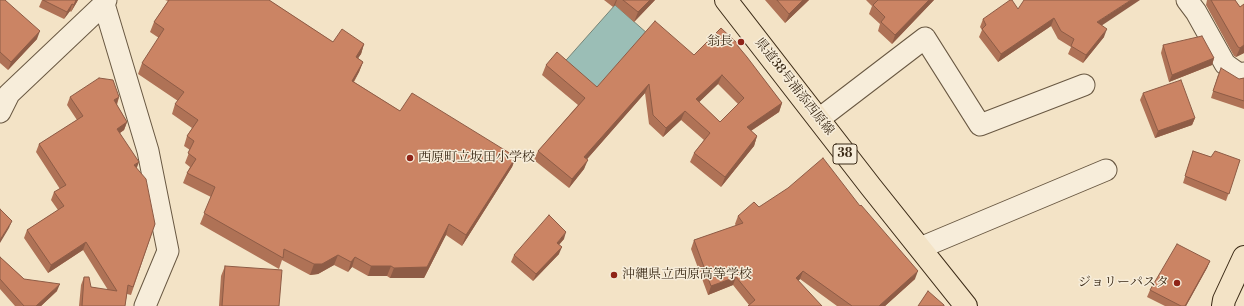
<!DOCTYPE html>
<meta charset="utf-8">
<style>
body{margin:0}
canvas{display:block;background:#f3e3c6}
</style>
<canvas width="1244" height="306"></canvas>
<script>
const ctx = document.querySelector('canvas').getContext('2d');
ctx.lineJoin = 'round';
function fillPath(path, color) { ctx.fillStyle = color; ctx.fill(path, 'evenodd'); }
const shape = rows => new Path2D(rows.map(r => 'M' + r).join(''));
function stroke(path, color, width, dash) { ctx.strokeStyle = color; ctx.lineWidth = width; ctx.lineCap = dash ? 'butt' : 'round'; ctx.setLineDash(dash || []); ctx.stroke(path); }
function drawText(font, color, halo, rows, align = 'center') {
  ctx.font = font + ' "Libre Bodoni","Noto Serif JP",serif'; ctx.lineWidth = 3; ctx.setLineDash([]); ctx.textBaseline = 'middle'; ctx.strokeStyle = halo; ctx.fillStyle = color; for (const [text, x, y, turn = 0] of rows) {
    ctx.save(); ctx.translate(x, y); ctx.rotate((+turn || 0) * Math.PI / 180); ctx.textAlign = isNaN(turn) ? turn : align; if (halo) ctx.strokeText(text, 0, 0); ctx.fillText(text, 0, 0); ctx.restore();
  }
}
const water = shape([
 [615,5,648,34,594,96,560,67,615,5]
]);
const minor = shape([
 [1187,0,1196,12,1225,64,1239,74,1244,73],
 [104,4,148,151,168,251,145,306],
 [0,112,9,94,104,4,106,0],
 [819,119,925,38,980,125,1084,85],
 [920,248,1106,170]
]);
const major = shape([
 [726,0,871,187,966,306],
 [1223,306,1224,300,1244,257]
]);
const wall = shape([
 [0,0,37,39,8,70,0,63],
 [42,0,78,0,71,12,70,11,64,19,39,7],
 [165,0,269,0,333,42,364,44,361,54,358,58,363,62,359,72,354,82,400,111,516,157,512,167,462,246,446,235,424,278,390,278,387,276,368,276,352,267,348,272,334,265,318,274,310,275,282,260,279,269,200,224,211,197,183,183,187,173,190,167,185,163,190,150,184,146,187,136,192,128,172,114,175,104,178,101,138,74,142,63,159,38,150,32,154,22,168,1],
 [604,0,655,0,634,22,615,5,613,7],
 [765,0,809,0,785,23],
 [866,0,934,0,892,44,878,31,880,24,869,14,872,6],
 [1207,0,1235,0,1240,7,1244,4,1244,53,1236,57,1234,56,1206,5],
 [1018,9,1102,25,1104,37,1083,63,1068,54,1071,47,1058,39,1051,26,998,62,979,37,982,30,980,27,983,19],
 [738,44,737,45,782,103,779,112,751,131,757,136,754,146,721,187,690,162,694,153,704,140,681,120,663,137,649,124,645,93,587,159,584,169,569,188,534,160,538,151,578,105,542,75,546,65,597,87,694,55],
 [718,84,738,104,720,122,699,102],
 [1163,45,1214,58,1212,65,1169,82,1161,53],
 [1218,75,1239,79,1244,78,1244,109,1211,98],
 [1143,93,1195,118,1192,125,1155,138,1140,100],
 [70,97,119,97,117,105,127,122,124,130,120,133,136,168,155,224,131,295,127,294,125,306,79,306,81,285,84,277,91,287,108,290,83,250,48,273,24,238,27,230,58,210,51,200,54,192,60,189,36,152,39,144,77,120,67,105],
 [1193,151,1211,157,1240,160,1226,201,1183,183],
 [759,207,915,279,885,306,837,306,800,279,798,281,749,305,733,285,708,295,691,249,694,240,736,226,735,224,738,216],
 [564,239,559,245,559,254,533,281,511,262,514,255],
 [0,257,24,279,57,291,41,306,15,306,0,289],
 [1210,261,1207,268,1186,306,1165,306,1147,297,1150,290],
 [225,266,279,306,219,306,221,276]
]);
const shadedWall = shape([
 [76,0,78,0,71,12,74,5],
 [616,0,617,0,615,5,613,7],
 [650,0,655,0,634,22,638,12],
 [803,0,809,0,785,23,789,14],
 [929,0,934,0,892,44,895,35],
 [1131,0,1140,0,1095,30,1097,22],
 [72,4,70,11,64,19,67,12],
 [1054,18,1051,26,998,62,1001,54],
 [1107,29,1104,37,1083,63,1086,55],
 [40,31,37,39,8,70,11,62],
 [364,44,361,54,352,67,356,57],
 [1244,45,1244,53,1236,57,1240,48],
 [1214,58,1212,65,1169,82,1172,75],
 [363,62,359,72,348,91,352,81],
 [722,75,718,84,693,108,696,99],
 [649,84,645,93,581,166,584,157],
 [119,97,116,105,114,100],
 [782,103,779,112,743,136,747,127],
 [685,111,681,120,663,137,666,128],
 [1195,118,1192,125,1155,138,1158,131],
 [127,122,124,130,114,137,117,129],
 [757,136,754,146,721,187,725,177],
 [516,157,512,167,462,246,466,235],
 [588,160,584,169,569,188,572,179],
 [139,162,136,170,134,165],
 [12,221,9,228,0,243,0,240],
 [449,224,446,235,424,278,390,278,394,268],
 [566,232,564,239,554,250,557,243],
 [86,242,83,250,48,273,51,265],
 [562,247,559,254,533,281,536,274],
 [338,255,334,265,318,274,310,275,314,264],
 [355,257,352,267,348,272,351,262],
 [1210,261,1207,268,1186,306,1185,306],
 [371,266,391,266,387,276,368,276],
 [803,271,800,279,793,287,796,278],
 [918,271,915,279,885,306,879,306],
 [736,277,733,285,708,295,711,286],
 [60,284,57,291,41,306,36,306]
]);
const building = shape([
 [0,0,5,0,40,31,11,62,0,52,0,0],
 [43,0,76,0,74,5,72,4,67,12,43,0],
 [169,0,269,0,333,42,342,29,364,44,356,57,363,62,352,81,400,111,412,93,516,157,466,235,449,224,427,267,394,268,391,266,371,266,355,257,351,262,338,255,322,264,314,264,284,249,283,258,204,213,215,187,187,173,196,159,188,153,194,141,187,136,198,120,175,104,184,92,142,63,164,29,154,22,169,0],
 [623,0,650,0,638,12,623,0],
 [777,0,803,0,789,14,777,0],
 [878,0,929,0,895,35,881,22,885,17,873,5,878,0],
 [1010,0,1012,0,1018,9,1024,0,1131,0,1097,22,1107,29,1086,55,1071,46,1074,39,1061,31,1054,18,1001,54,982,29,986,25,983,19,1010,0],
 [1211,0,1235,0,1240,7,1244,4,1244,45,1240,48,1238,47,1211,0],
 [655,21,694,55,721,28,738,44,737,45,747,57,782,103,747,127,757,136,725,177,694,153,710,133,685,111,666,128,653,115,649,84,584,157,588,160,572,179,538,151,585,98,546,65,557,52,597,87,655,21],
 [722,75,744,98,720,122,696,99,722,75],
 [1202,36,1214,58,1172,75,1163,45,1202,36],
 [1221,68,1239,79,1244,78,1244,101,1213,91,1221,68],
 [99,78,113,80,119,97,114,100,127,122,117,129,139,162,134,165,146,179,155,224,133,287,128,285,125,306,82,306,84,277,89,277,91,287,117,291,86,242,51,265,27,230,64,206,54,192,66,185,39,144,83,116,70,97,99,78],
 [1181,80,1195,118,1158,131,1143,93,1181,80],
 [1193,151,1211,157,1215,151,1240,160,1229,194,1185,176,1193,151],
 [823,158,860,206,861,205,918,271,879,306,852,306,803,271,796,278,822,306,748,306,755,300,736,277,711,286,694,240,743,223,738,216,754,202,759,207,788,188,823,158],
 [0,209,12,221,0,240,0,209],
 [549,215,566,232,557,243,562,247,536,274,514,255,549,215],
 [1177,244,1210,261,1185,306,1181,306,1150,290,1177,244],
 [0,257,24,279,60,284,36,306,24,306,0,279,0,257],
 [225,266,282,270,279,306,222,306,225,266],
 [928,291,944,305,944,306,918,306,928,291]
]);
const markers = [
 [741,42,4,"#8f2418"],
 [410,158,4,"#8f2418"],
 [614,275,4,"#8f2418"],
 [1177,283,4,"#8f2418"]
];
const shields = [
 [845,154,24]
];
const shieldNames = [
 ["38",845,154]
];
const poiNames = [
 ["翁長",733,42],
 ["西原町立坂田小学校",418,158,"left"],
 ["沖縄県立西原高等学校",622,275,"left"],
 ["ジョリーパスタ",1169,283]
];
const streetNames = [
 ["県道38号浦添西原線",794,87,52]
];
fillPath(water, '#9bbeb6');
stroke(water, '#758376', 1);
stroke(minor, '#695842', 23);
stroke(major, '#3b2a16', 24);
stroke(minor, '#f7edda', 21);
stroke(major, '#f3e3c6', 22);
fillPath(wall, '#af7256');
fillPath(shadedWall, '#8e5c46');
fillPath(building, '#cb8464');
stroke(building, '#8e5c46', 1);
for (const [x, y, r, color] of markers) { const dot = new Path2D(); dot.arc(x, y, r, 0, 2 * Math.PI); ctx.fillStyle = color; ctx.fill(dot); stroke(dot, '#f7edda', 1.5); }
for (const [x, y, w] of shields) { const box = new Path2D(); box.roundRect(x - w / 2, y - 10, w, 20, 3); ctx.fillStyle = '#f7edda'; ctx.fill(box); stroke(box, '#3b2a16', 1); }
drawText('bold 12px', '#3b2a16', null, shieldNames);
drawText('13px', '#3b2a16', '#f7edda', poiNames, 'right');
drawText('13px', '#3b2a16', '#f7edda', streetNames);
</script>
